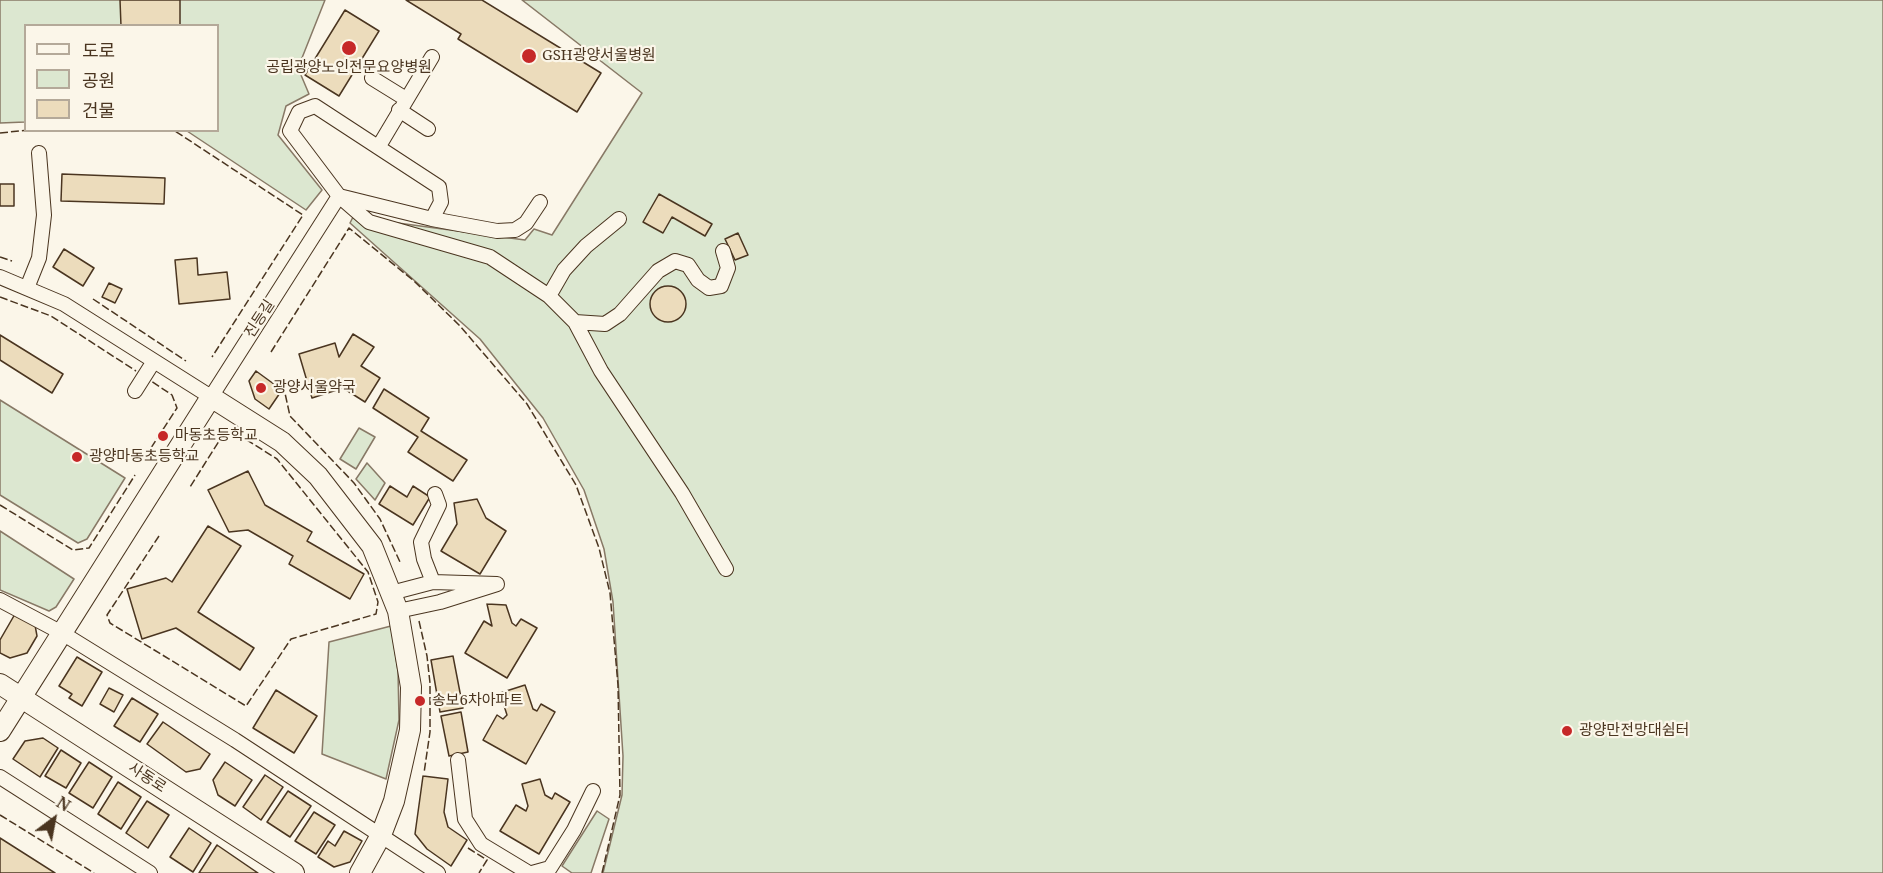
<!DOCTYPE html>
<meta charset="utf-8">
<style>
body{margin:0}
#map{position:relative;width:1883px;height:873px;overflow:hidden;background:#fbf6e9;font-family:"Noto Serif","Noto Sans KR",serif}
canvas{display:block}
.legend{position:absolute;left:24px;top:24px;width:195px;height:108px;box-sizing:border-box;background:#fbf6e9;border:2px solid #b4a999;margin:0;padding:8px 10px;list-style:none;font-size:18px;color:#4a3520}
.legend li{display:flex;align-items:center;gap:12px;height:30px}
.legend b{width:30px;border:2px solid #b4a999}
.north{position:absolute;left:24px;top:789px;width:60px;height:60px;-webkit-text-stroke:4px #fbf6e9;paint-order:stroke;rotate:32deg;font-size:16px;font-weight:700;line-height:24px;text-align:center;color:#4a3520}
.north::after{content:'';display:block;margin:auto;width:21px;height:27px;background:#4a3520;clip-path:polygon(50% 0,100% 100%,50% 72%,0 100%)}
</style>
<div id="map">
<canvas width="1883" height="873"></canvas>
<ul class="legend">
<li><b style="height:8px;background:#fbf6e9"></b>도로</li>
<li><b style="height:16px;background:#dce7d0"></b>공원</li>
<li><b style="height:16px;background:#ecdcbc"></b>건물</li>
</ul>
<div class="north">N</div>
</div>
<script>
const ctx = document.querySelector('canvas').getContext('2d');
ctx.lineJoin = 'round';
function fillPath(path, color) { ctx.fillStyle = color; ctx.fill(path, 'evenodd'); }
const shape = rows => new Path2D(rows.map(r => 'M' + r).join(''));
function stroke(path, color, width, dash) { ctx.strokeStyle = color; ctx.lineWidth = width; ctx.lineCap = dash ? 'butt' : 'round'; ctx.setLineDash(dash || []); ctx.stroke(path); }
function drawText(font, color, halo, rows, align = 'center') {
  ctx.font = font + ' "Noto Serif","Noto Sans KR",serif'; ctx.lineWidth = 4.5; ctx.setLineDash([]); ctx.textBaseline = 'middle'; ctx.strokeStyle = halo; ctx.fillStyle = color; for (const [text, x, y, turn = 0] of rows) {
    ctx.save(); ctx.translate(x, y); ctx.rotate((+turn || 0) * Math.PI / 180); ctx.textAlign = isNaN(turn) ? turn : align; if (halo) ctx.strokeText(text, 0, 0); ctx.fillText(text, 0, 0); ctx.restore();
  }
}
const green = shape([
 [0,0,325,0,298,68,309,94,286,106,278,135,322,190,306,210,187,131,218,130,218,26,26,26,25,122,0,123,0,0],
 [522,0,1883,0,1883,873,603,873,622,795,623,756,613,602,604,549,584,490,543,418,480,339,350,223,353,217,525,240,534,229,552,235,642,93,522,0],
 [0,400,125,478,87,539,78,543,0,495,0,400],
 [359,428,375,437,356,469,340,459,359,428],
 [367,463,385,483,375,500,356,479,367,463],
 [0,531,74,579,56,607,49,611,0,590,0,531],
 [391,626,398,671,399,720,386,779,322,754,329,642,391,626],
 [597,811,609,819,591,873,572,873,562,866,597,811]
]);
const building = shape([
 [120,0,180,0,180,26,121,26,120,0],
 [406,0,482,0,601,73,577,112,458,39,461,34,406,0],
 [345,10,379,31,339,96,305,75,345,10],
 [62,174,165,178,164,204,61,201,62,174],
 [0,184,14,184,14,206,0,206,0,184],
 [659,194,712,224,705,236,672,217,663,233,643,222,659,194],
 [738,233,748,255,735,260,725,239,738,233],
 [64,249,94,268,83,286,53,267,64,249],
 [197,258,198,275,227,272,230,299,179,304,175,260,197,258],
 [109,283,122,289,115,303,102,297,109,283],
 '650 304a18 18 0 1 1 36 0a18 18 0 1 1-36 0Z',
 [353,334,374,347,361,366,380,378,365,402,343,388,312,398,299,354,335,343,339,357,353,334],
 [0,335,63,374,52,393,0,360,0,335],
 [256,371,282,390,269,409,255,399,249,381,256,371],
 [384,389,429,418,421,431,467,460,453,481,408,452,418,437,373,408,384,389],
 [248,471,265,505,312,532,307,541,364,574,350,599,289,564,293,556,248,530,229,532,208,490,248,471],
 [390,486,407,497,413,486,430,497,413,525,379,504,390,486],
 [477,499,486,518,506,531,480,574,441,551,457,524,454,503,477,499],
 [208,526,241,546,198,612,254,648,240,670,176,628,142,639,127,589,166,578,172,582,208,526],
 [487,604,506,605,512,623,516,626,521,619,537,628,507,678,465,653,484,621,492,626,487,604],
 [15,614,35,625,37,636,27,653,10,658,0,653,0,640,15,614],
 [453,656,463,708,440,712,431,660,453,656],
 [77,657,102,672,82,706,69,698,72,694,59,686,77,657],
 [525,685,533,709,537,711,541,704,555,712,526,764,483,740,497,715,503,719,507,715,500,693,525,685],
 [109,688,123,695,114,712,100,704,109,688],
 [276,690,317,716,294,753,253,728,276,690],
 [132,698,158,714,140,742,114,726,132,698],
 [461,712,468,752,449,756,441,716,461,712],
 [163,722,210,754,200,769,186,772,147,744,163,722],
 [43,738,58,748,40,777,13,759,25,741,43,738],
 [61,750,81,763,66,788,45,776,61,750],
 [89,762,112,777,93,808,69,793,89,762],
 [225,762,252,780,235,806,218,795,213,780,225,762],
 [265,775,283,787,261,820,243,807,265,775],
 [423,776,448,779,444,812,448,827,467,840,451,866,427,849,415,834,423,776],
 [540,779,545,795,552,799,555,793,570,802,539,854,500,831,516,805,526,811,528,806,522,784,540,779],
 [118,782,141,797,121,829,98,814,118,782],
 [288,791,311,806,290,837,267,822,288,791],
 [147,801,169,815,148,848,126,833,147,801],
 [314,812,335,825,316,854,295,841,314,812],
 [189,828,211,843,193,872,170,857,189,828],
 [344,831,362,841,350,862,334,867,318,857,328,841,335,846,344,831],
 [0,838,55,873,0,873,0,838],
 [217,845,258,873,199,873,217,845]
]);
const street = shape([
 [372,78,406,99],
 [399,110,428,129],
 [379,146,432,57],
 [339,196,432,219,441,202,439,187,315,106,299,112,290,131,339,196,369,222,490,257,549,296,564,270,586,246,619,219],
 [432,219,497,231,515,230,526,223,540,202],
 [0,277,64,304,211,397,339,196],
 [27,288,39,258,44,215,39,153],
 [549,296,575,322,601,371,682,493,726,569],
 [575,322,605,324,620,314,658,271,675,261,688,265,698,280,709,288,721,286,728,268,723,251],
 [135,391,154,361],
 [433,582,424,559,421,542,439,505,435,494],
 [391,593,433,582,497,584,440,602,398,611],
 [0,600,62,633,235,740,438,873],
 [458,760,465,819,481,844,529,873],
 [0,777,150,873],
 [532,873,550,868,574,830,593,791]
]);
const secondary = shape([
 [0,684,294,873],
 [0,731,211,397,282,442,318,476,372,546,398,611,411,687,410,730,394,801,381,835,360,873]
]);
const fence = shape([
 [44,130,175,131,303,215,212,357],
 [0,133,29,130],
 [0,257,12,261],
 [0,297,51,316,136,371],
 [93,299,186,361],
 [271,352,349,228,414,281,460,326,527,404,576,485,599,548,610,593,618,685,620,795,602,873],
 [283,384,290,416,354,483,380,519,400,562],
 [145,457,177,408,172,395,151,381],
 [0,505,73,550,89,548,135,475],
 [159,536,107,615,110,623,246,706,291,639,376,614,378,602,368,572,277,459,231,430,221,438,190,487],
 [419,621,427,656,430,683,430,732,424,773],
 [0,815,94,873],
 [468,848,487,860,479,873]
]);
const markers = [
 [349,48,8,"#c62828"],
 [529,56,8,"#c62828"],
 [261,388,6,"#c62828"],
 [163,436,6,"#c62828"],
 [77,457,6,"#c62828"],
 [420,701,6,"#c62828"],
 [1567,731,6,"#c62828"]
];
const poiNames = [
 ["GSH광양서울병원",542,56],
 ["공립광양노인전문요양병원",349,68,"center"],
 ["광양서울약국",273,388],
 ["마동초등학교",175,436],
 ["광양마동초등학교",89,457],
 ["송보6차아파트",432,701],
 ["광양만전망대쉼터",1579,731]
];
const streetNames = [
 ["진등길",260,319,-57],
 ["사동로",147,778,33]
];
fillPath(green, '#dce7d0');
stroke(green, '#887966', 1.5);
fillPath(building, '#ecdcbc');
stroke(building, '#4a3520', 1.5);
stroke(street, '#4a3520', 16);
stroke(secondary, '#4a3520', 22);
stroke(street, '#fbf6e9', 14);
stroke(secondary, '#fbf6e9', 20);
stroke(fence, '#4a3520', 1.5, [8, 3]);
for (const [x, y, r, color] of markers) { const dot = new Path2D(); dot.arc(x, y, r, 0, 2 * Math.PI); ctx.fillStyle = color; ctx.fill(dot); stroke(dot, '#fbf6e9', 2); }
drawText('15px', '#4a3520', '#fbf6e9', poiNames, 'left');
drawText('15px', '#4a3520', '#fbf6e9', streetNames);
</script>
